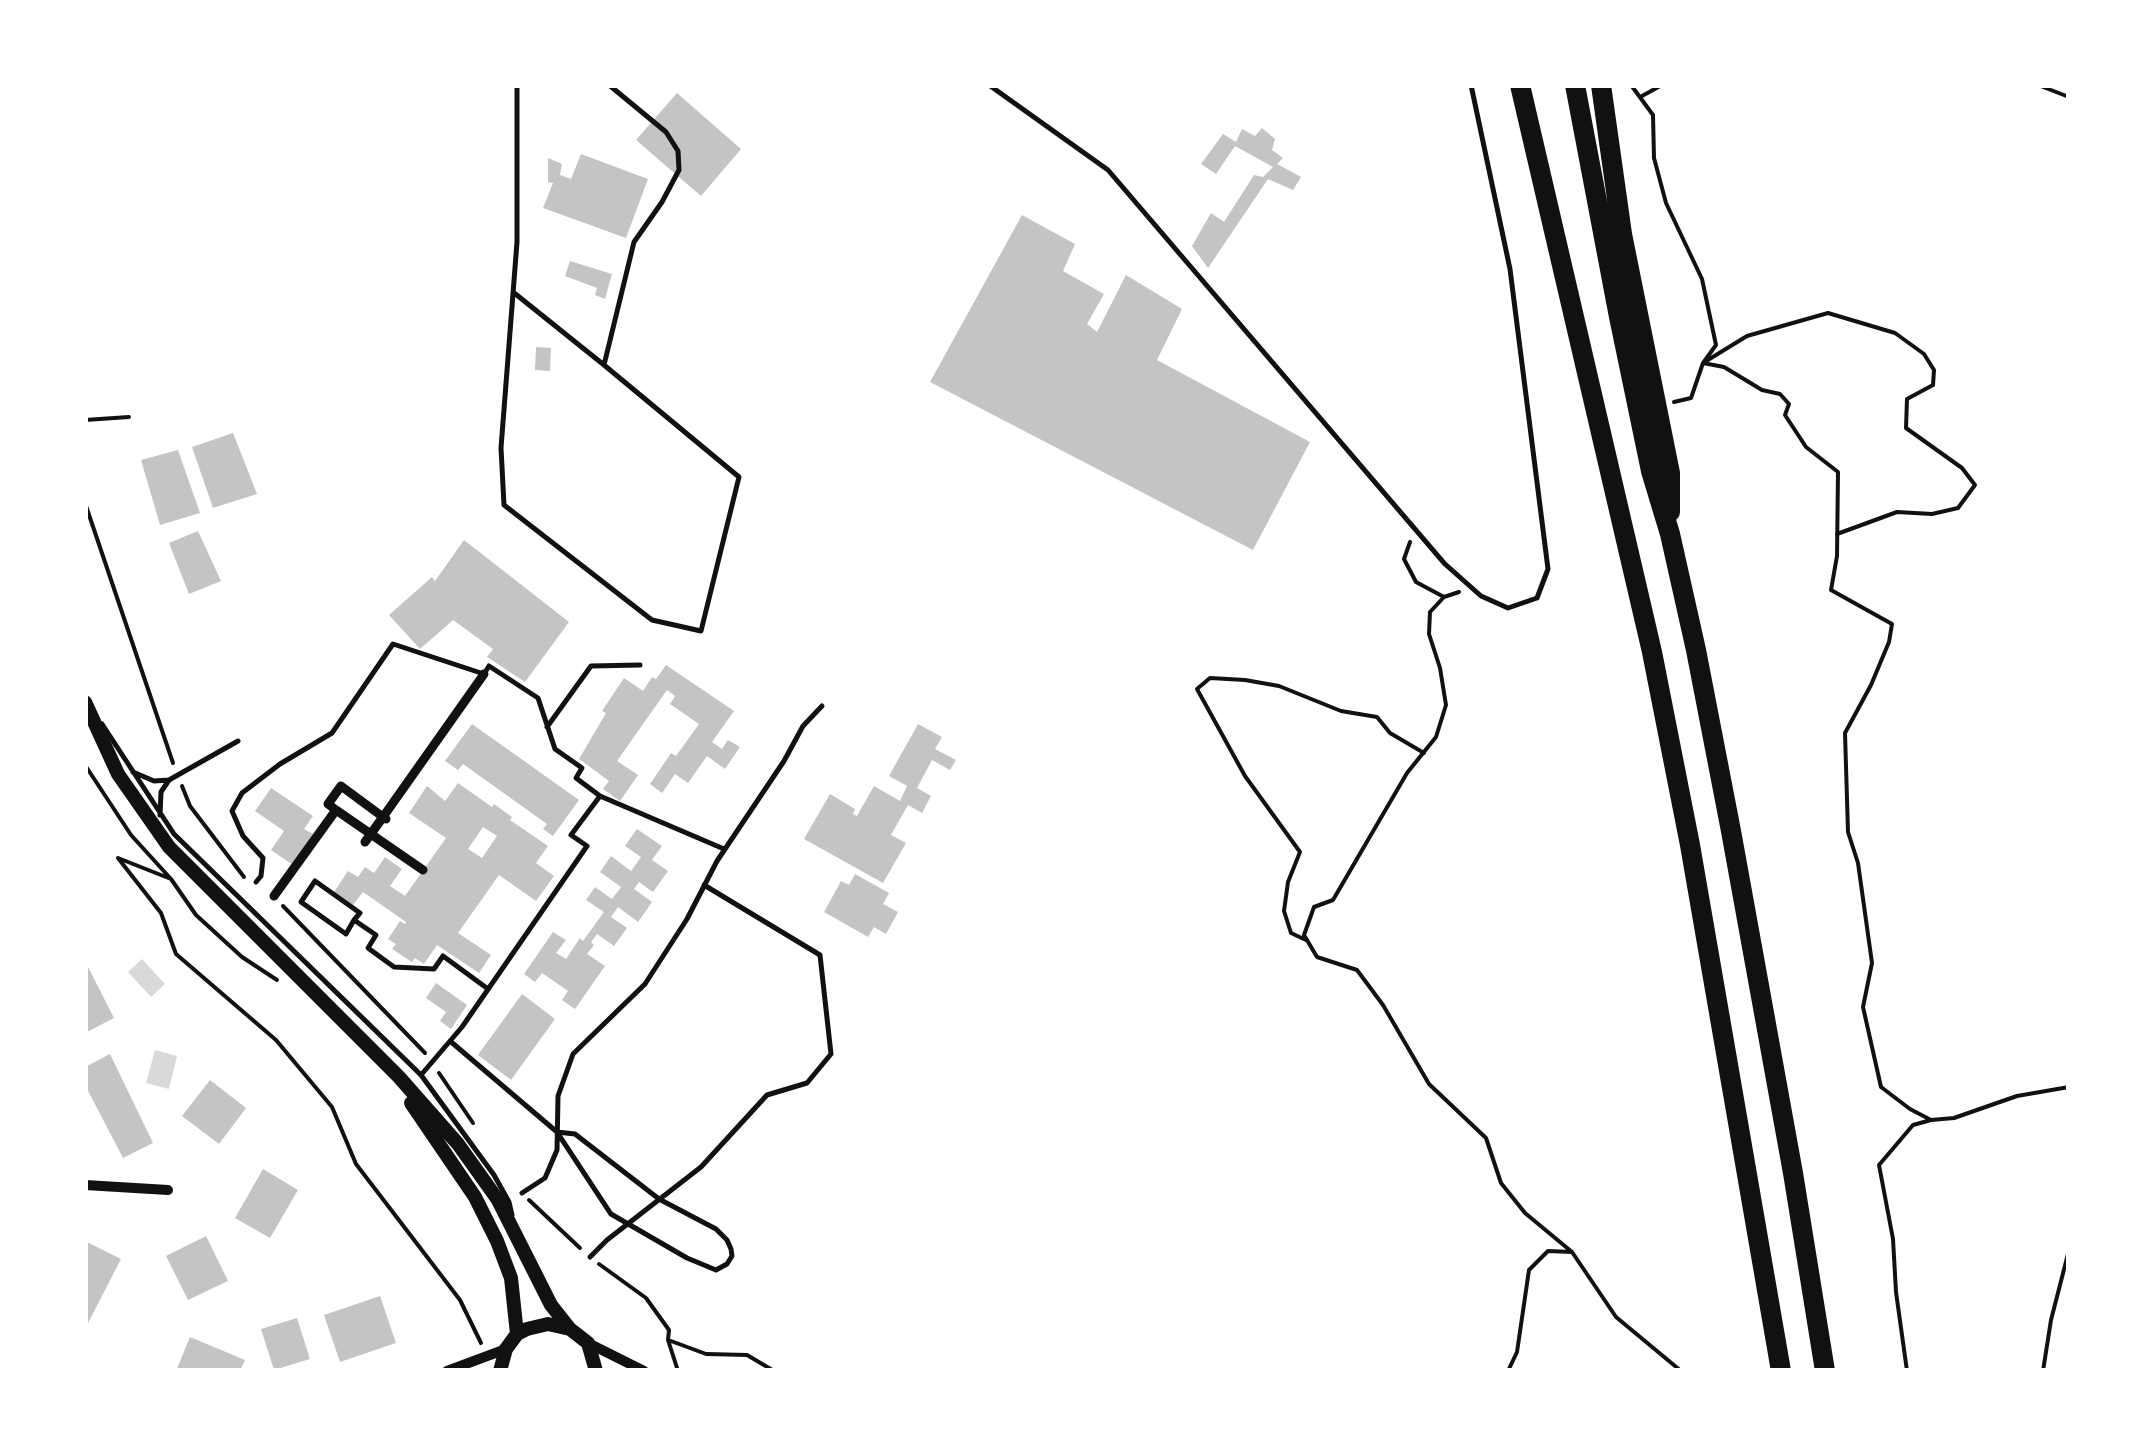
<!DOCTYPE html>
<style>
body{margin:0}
#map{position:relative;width:2154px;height:1456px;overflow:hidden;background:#fff;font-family:Poppins,sans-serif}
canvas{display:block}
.frame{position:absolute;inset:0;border:88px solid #fff;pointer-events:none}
</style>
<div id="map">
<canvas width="2154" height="1456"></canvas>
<div class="frame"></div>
</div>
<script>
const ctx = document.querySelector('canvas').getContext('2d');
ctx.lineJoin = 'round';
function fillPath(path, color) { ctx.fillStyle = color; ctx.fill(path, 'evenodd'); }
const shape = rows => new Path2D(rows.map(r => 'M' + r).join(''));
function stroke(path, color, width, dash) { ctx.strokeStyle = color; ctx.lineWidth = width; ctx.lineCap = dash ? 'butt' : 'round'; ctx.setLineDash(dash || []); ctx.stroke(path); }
const water = shape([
 [142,959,165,984,151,997,128,972],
 [155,1050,177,1056,169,1089,146,1083]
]);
const building = shape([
 [677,93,741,149,701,196,636,140],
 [1262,128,1275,139,1272,150,1283,158,1277,164,1301,177,1293,190,1268,179,1208,268,1192,246,1211,213,1224,222,1254,175,1263,177,1273,167,1235,146,1216,174,1201,164,1223,134,1236,142,1242,129,1255,136],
 [581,154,648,179,626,238,543,208,553,183,548,182,548,158,562,164,560,175,571,179],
 [1022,215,1075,244,1063,271,1104,294,1087,324,1097,332,1126,275,1182,309,1157,360,1310,442,1253,550,930,382],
 [570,261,612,274,605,299,595,295,597,288,565,276],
 [536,347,551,348,550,371,535,370],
 [233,433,257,494,213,508,192,447],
 [178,450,200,513,160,525,141,460],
 [198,531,221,581,189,594,169,543],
 [464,540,569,622,525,682,487,657,493,649,453,620,420,649,389,615,432,577,435,581],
 [666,665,734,711,712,742,722,749,728,740,740,747,725,769,707,756,688,783,675,774,662,793,650,784,671,753,676,756,699,724,670,704,675,696,667,690,617,761,638,775,620,801,603,789,609,781,579,759,606,713,602,711,624,678,643,691,652,677,656,679],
 [472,724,579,800,553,836,543,829,547,824,463,764,458,770,445,761],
 [918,724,942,737,935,749,956,760,950,770,932,760,917,788,931,796,922,813,908,805,891,835,906,843,883,883,804,839,830,794,855,809,853,814,857,816,874,786,900,801,907,786,889,776],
 [458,783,492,807,494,804,512,817,510,820,548,846,536,863,554,876,536,901,499,875,458,933,491,955,479,973,437,945,424,964,415,958,412,962,392,949,396,944,388,939,400,921,405,924,406,922,363,892,353,905,334,892,348,871,358,877,365,867,374,873,385,857,402,869,390,886,405,896,446,838,409,813,427,786,445,801],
 [483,827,497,836,482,858,468,849],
 [271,788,313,816,304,829,313,834,293,865,271,850,284,831,255,811],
 [637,829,662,846,652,860,668,871,653,892,639,882,634,889,652,902,638,922,618,907,611,917,627,928,614,946,597,934,591,942,594,945,587,954,605,966,575,1009,562,1000,568,991,542,973,535,982,524,974,553,932,566,940,556,953,566,959,580,938,583,941,604,912,586,900,595,887,612,899,621,887,600,872,611,856,631,871,641,857,625,846],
 [855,874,889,893,883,904,898,912,886,934,874,927,868,937,824,912,841,881,849,885],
 [85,961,114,1018,85,1033],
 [436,983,467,1005,451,1029,440,1021,446,1012,426,998],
 [522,994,555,1019,511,1080,478,1055],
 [110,1054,153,1143,123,1158,85,1085,85,1067],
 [210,1080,246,1108,219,1144,182,1116],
 [263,1169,298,1190,270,1238,235,1218],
 [206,1236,228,1281,188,1300,166,1256],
 [85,1241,121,1259,85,1329],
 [380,1296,396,1343,340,1362,324,1315],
 [297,1318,310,1359,274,1370,261,1329],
 [190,1337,245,1360,240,1371,176,1371]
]);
const path = shape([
 [1631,85,1653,115,1654,158,1666,203,1702,279,1716,345,1703,363,1691,398,1674,402],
 [2038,85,2069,97],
 [1642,96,1662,85],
 [1703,363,1724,367,1762,390,1780,394,1789,404,1785,415,1806,447,1838,472,1837,556,1831,590,1892,624,1889,642,1871,685,1845,733,1848,832,1858,863,1872,963,1863,1007,1881,1087,1910,1109,1931,1120,1954,1118,2017,1096,2069,1087],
 [1703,363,1747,336,1828,313,1895,333,1924,354,1934,370,1933,385,1907,399,1906,428,1962,468,1975,485,1958,508,1932,514,1897,512,1837,534],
 [85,420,129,417],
 [85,503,173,763],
 [1410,542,1404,559,1416,582,1444,597],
 [1459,592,1444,597,1430,612,1429,634,1440,668,1446,705,1436,737,1407,773,1333,900,1314,907,1304,935,1317,957,1357,970,1383,1005,1429,1084,1486,1138,1501,1183,1525,1213,1572,1252,1616,1317,1681,1371],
 [85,765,131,835,171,879,196,915,242,957,277,980],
 [182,786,190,806,244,877],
 [171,879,118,858,161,913,176,954,276,1040,332,1107,356,1164,460,1300,481,1343],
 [283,906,425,1053],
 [1306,940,1291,933,1284,911,1288,882,1300,852,1245,776,1197,689,1210,678,1245,680,1279,686,1341,711,1377,717,1390,733,1424,753],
 [439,1073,473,1123],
 [529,1200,580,1248],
 [599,1264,646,1298,669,1330,668,1340,678,1371],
 [671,1341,706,1354,747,1355,774,1371],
 [1508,1371,1517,1352,1529,1270,1548,1251,1572,1252],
 [1907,1371,1896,1292,1893,1239,1879,1165,1913,1125,1931,1120],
 [2043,1371,2051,1320,2069,1250]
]);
const service = shape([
 [517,85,517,242,501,448,504,505,652,620,701,631,739,477,604,365,634,242,662,202,679,170,678,151,666,132,609,85],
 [989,85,1108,170,1445,564,1481,596,1508,608,1537,598,1548,569,1510,269,1471,85],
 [513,292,604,365],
 [102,724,174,834,421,1075,494,1175,509,1202,512,1215],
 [547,727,591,666,640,665],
 [133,772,154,781,169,780,238,741],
 [600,796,724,849],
 [160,815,161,792,169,780],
 [256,882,261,876,263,858,243,836,232,811,242,793,280,764,332,733,393,644,484,674,489,666,538,698,555,749,582,768,576,778,600,796,571,835,587,846,462,1027,421,1075],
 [354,920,346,934,301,902,315,881,360,913,354,920,376,935,368,948,394,967,434,969,443,956,488,989],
 [450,1041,557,1132,611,1214,687,1258,716,1270,727,1264,732,1256,731,1249,727,1240,716,1229,659,1199,575,1134,557,1132],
 [522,1193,545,1178,557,1150,558,1096,573,1054,645,984,687,919,717,861,784,761,803,726,822,706],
 [590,1257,607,1240,701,1167,767,1095,807,1083,831,1054,820,955,704,885]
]);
const pedestrian = shape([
 [336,810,423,870],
 [365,842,383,817,386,819],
 [274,896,336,810,328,804,341,786,383,817,484,674]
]);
const minor = shape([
 [85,1185,168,1190],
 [588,1343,644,1371],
 [447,1371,506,1349]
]);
const tertiary = shape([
 [85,702,118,774,169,847,399,1077,458,1144,498,1200,551,1305,570,1329],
 [411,1103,475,1197,497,1241,511,1278,517,1334],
 [500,1371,506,1349,517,1334,527,1329,548,1324,570,1329,588,1343,596,1371]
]);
const motorway = shape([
 [1520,85,1652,652,1690,845,1781,1371],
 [1575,85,1619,317,1651,471,1670,534,1696,650,1731,831,1793,1173,1825,1371],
 [1601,85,1622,234,1670,473,1670,512]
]);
fillPath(water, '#d9d9d9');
fillPath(building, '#c4c4c4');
stroke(path, '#111', 4);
stroke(service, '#111', 5);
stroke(pedestrian, '#111', 9);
stroke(minor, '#111', 10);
stroke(tertiary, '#111', 14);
stroke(motorway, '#111', 20);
</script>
